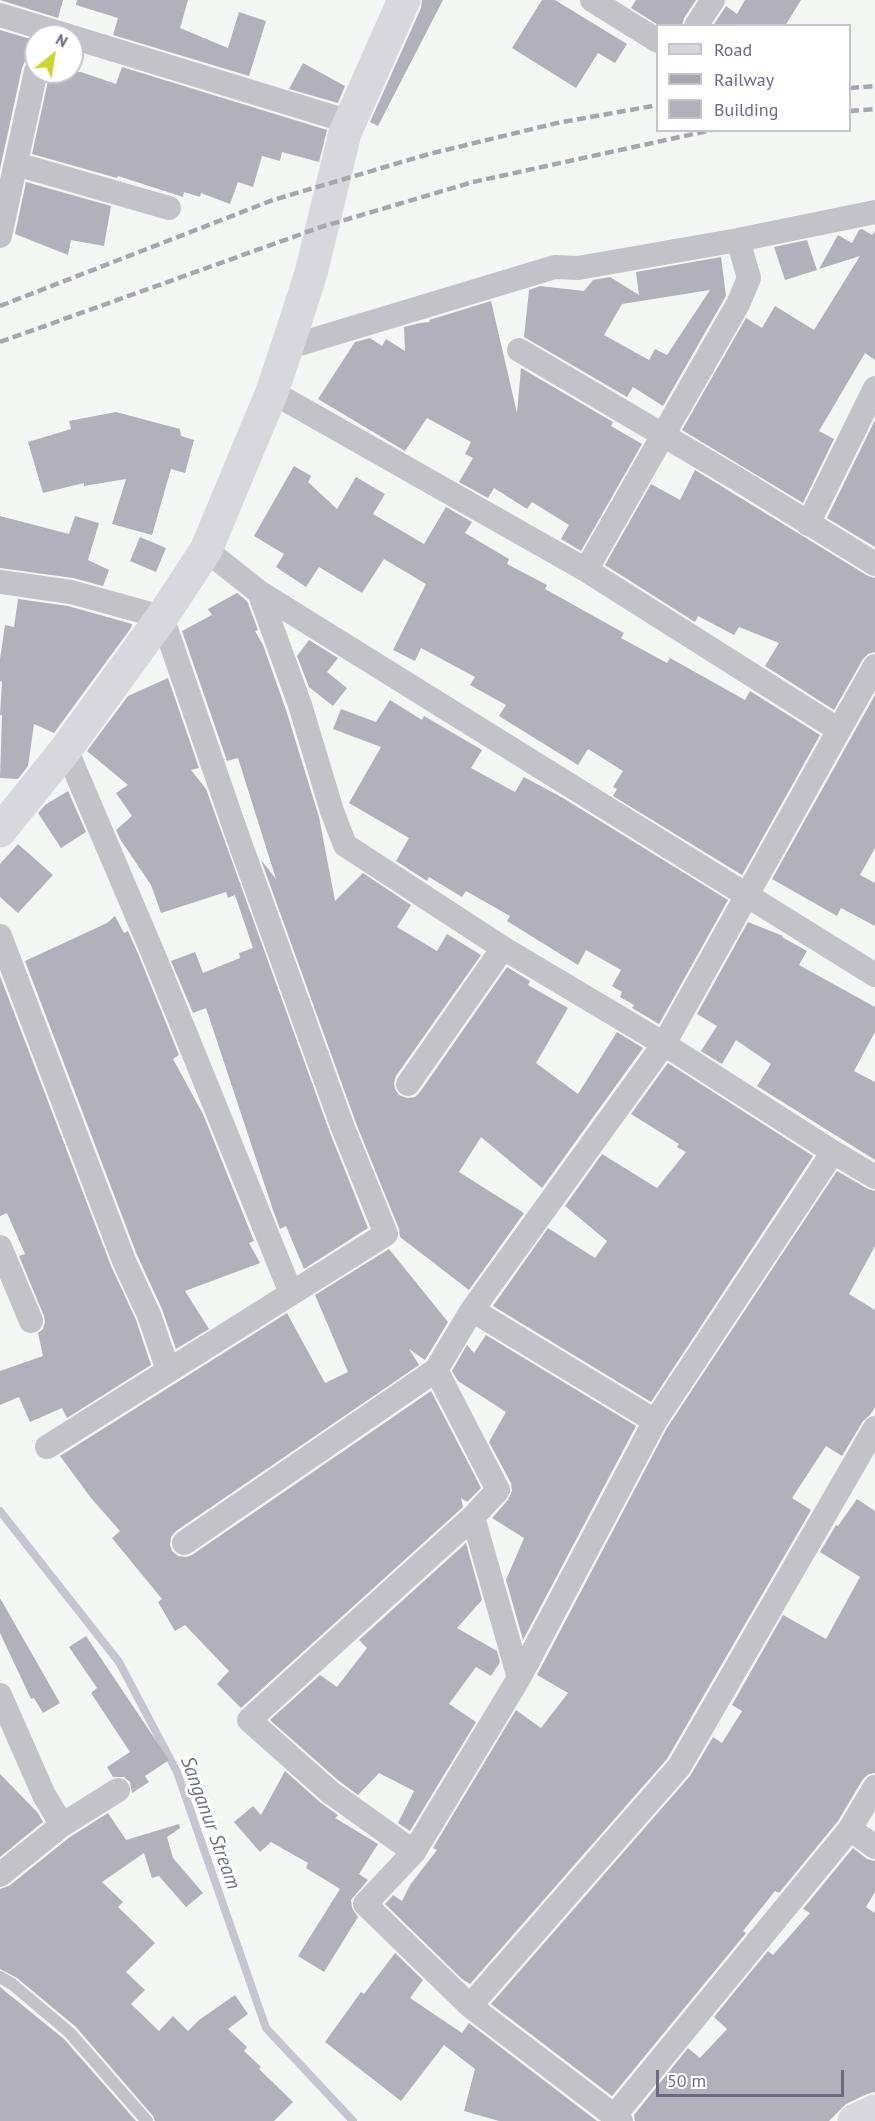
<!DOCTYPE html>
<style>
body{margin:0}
#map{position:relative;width:875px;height:2121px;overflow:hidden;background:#f4f6f4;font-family:"PT Sans",sans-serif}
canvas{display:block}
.legend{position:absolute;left:656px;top:24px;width:195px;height:108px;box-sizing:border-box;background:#fff;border:2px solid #c5c3cd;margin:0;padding:8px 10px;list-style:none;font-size:18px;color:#6f6882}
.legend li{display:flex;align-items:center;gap:12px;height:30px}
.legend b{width:30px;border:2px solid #c5c3cd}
.north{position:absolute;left:24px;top:24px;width:60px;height:60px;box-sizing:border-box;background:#fff;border:2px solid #c5c3cd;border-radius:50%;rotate:30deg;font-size:16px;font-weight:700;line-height:24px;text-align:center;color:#6f6882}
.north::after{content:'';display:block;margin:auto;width:21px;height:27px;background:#ced337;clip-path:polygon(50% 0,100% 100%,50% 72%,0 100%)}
.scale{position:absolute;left:656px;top:2070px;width:188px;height:27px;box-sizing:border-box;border:3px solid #6f6882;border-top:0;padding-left:8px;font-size:18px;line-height:21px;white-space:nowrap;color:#6f6882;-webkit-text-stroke:4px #fff;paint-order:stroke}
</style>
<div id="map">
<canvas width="875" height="2121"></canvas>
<ul class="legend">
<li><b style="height:8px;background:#d9d7de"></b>Road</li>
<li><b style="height:8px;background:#a8a5af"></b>Railway</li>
<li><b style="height:16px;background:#b2b0ba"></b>Building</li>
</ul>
<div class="north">N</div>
<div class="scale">50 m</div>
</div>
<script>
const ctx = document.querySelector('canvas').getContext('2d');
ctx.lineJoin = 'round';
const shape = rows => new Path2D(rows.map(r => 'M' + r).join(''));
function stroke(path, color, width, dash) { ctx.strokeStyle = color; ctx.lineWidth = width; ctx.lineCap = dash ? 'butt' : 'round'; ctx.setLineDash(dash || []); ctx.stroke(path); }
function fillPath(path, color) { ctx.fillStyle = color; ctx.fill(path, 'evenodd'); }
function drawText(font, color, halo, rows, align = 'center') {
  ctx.font = font + ' "PT Sans",sans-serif'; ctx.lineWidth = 6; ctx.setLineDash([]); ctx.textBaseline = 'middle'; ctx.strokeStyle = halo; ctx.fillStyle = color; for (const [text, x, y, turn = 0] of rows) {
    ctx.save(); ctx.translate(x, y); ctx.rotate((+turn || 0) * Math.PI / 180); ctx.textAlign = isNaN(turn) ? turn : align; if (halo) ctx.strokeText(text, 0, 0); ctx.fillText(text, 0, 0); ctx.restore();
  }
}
const stream = shape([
 [0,1511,119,1662,177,1772,266,2028,353,2121]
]);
const building = shape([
 [0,0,63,0,58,18],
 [77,0,188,0,180,28,228,48,239,12,266,21,249,76,113,35,118,18,76,5],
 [422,0,443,0,378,126,370,122,421,8],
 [542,0,555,0,627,44,615,63,598,53,576,88,512,48],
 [636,0,696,0,684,18,682,26,660,26,631,8],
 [745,0,801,0,785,26,713,26,726,6,737,14],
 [0,30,34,40,22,68,0,169],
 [303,63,345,86,338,103,289,89],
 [122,67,327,130,319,162,282,152,280,161,262,156,253,187,238,182,230,204,201,193,200,197,184,192,183,197,118,176,117,178,32,154,50,72,81,72,116,84],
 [26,182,111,206,104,246,71,240,68,255,15,234],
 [862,229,872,235,875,231,875,360,865,353,819,431,834,439,803,503,682,430,746,318,762,328,775,306,814,330,860,256,819,269,838,235,852,243,859,230],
 [807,240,817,270,785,280,774,247],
 [721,257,726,296,663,406,633,387,627,397,524,337,529,290,540,286,584,291,593,280,610,277,639,295,636,272],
 [710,290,667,355,655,349,649,360,604,335,622,304],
 [491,301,517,413,521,368,613,422,611,426,642,444,581,551,561,539,569,525,532,502,527,509,494,488,488,498,459,482,473,458,465,454,471,442,427,418,405,451,318,399,355,342,370,338,382,346,386,339,405,351,404,327,420,323,430,322,429,320],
 [116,412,180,429,181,436,194,440,185,473,171,469,152,535,112,524,126,479,84,486,84,483,43,493,28,442,71,429,69,421],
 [875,420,875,547,827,518],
 [294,466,311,476,308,482,337,509,356,477,385,494,373,514,424,544,446,507,472,522,465,533,509,559,507,564,547,585,545,589,624,633,621,638,667,663,670,658,745,700,750,691,820,735,742,875,613,796,617,789,613,787,623,771,588,749,578,765,499,716,506,705,470,685,475,677,421,648,415,661,393,650,426,584,384,559,362,593,319,567,306,587,276,567,284,554,254,536],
 [695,470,868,576,875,578,875,652,868,654,863,659,834,710,765,666,779,643,739,627,734,635,698,616,695,622,605,565,651,484,680,500],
 [0,516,69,534,75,516,99,523,88,560,109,570,103,586,73,578,0,568],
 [140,537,166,548,156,572,130,561],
 [237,593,247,601,258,630,255,631,263,645,286,710,319,817,335,901,363,873,411,905,397,927,437,951,447,934,481,955,396,1076,394,1083,395,1089,399,1095,407,1098,415,1097,420,1092,507,967,530,981,528,985,568,1008,536,1063,578,1094,617,1032,643,1048,542,1188,481,1137,459,1172,524,1213,469,1290,400,1237,399,1229,356,1123,261,860,276,879,238,758,227,761,182,631,212,615,208,609],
 [18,599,68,606,132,624,131,628,54,733,34,724,28,766,18,779,0,778,2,715,0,715,2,682,0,681,0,659,5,625,14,627],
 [309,640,338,658,327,672,347,688,333,706,309,687,297,656],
 [168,678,199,768,191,770,206,789,330,1133,368,1228,304,1269,286,1226,280,1229,273,1210,206,1008,193,1013,171,961,195,952,203,973,240,958,239,953,253,948,235,895,228,898,226,892,161,913,151,885,120,839,116,830,132,816,116,793,128,785,87,751,128,696],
 [875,695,875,848,860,875,875,883,875,926,841,908,837,916,772,879],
 [390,700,422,720,424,716,482,750,471,768,515,792,524,777,563,798,728,900,659,1024,632,1008,634,1005,620,997,622,992,612,986,621,970,586,950,578,965,507,921,510,916,466,891,462,897,429,877,427,881,396,861,409,838,349,803,381,747,333,729,341,709,376,722],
 [68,791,86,832,61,848,38,813,45,805],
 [18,844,53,875,18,913,0,897,0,864],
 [115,916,124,933,128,931,139,956,179,1055,173,1059,203,1114,254,1241,249,1243,260,1263,185,1291,209,1329,176,1349,162,1309,137,1255,25,961,107,923],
 [748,922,783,936,782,937,807,951,799,965,875,1007,875,1032,854,1071,875,1082,875,1160,757,1086,771,1064,736,1040,722,1064,701,1051,717,1026,697,1014],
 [0,976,111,1266,136,1320,151,1365,67,1418,62,1408,30,1422,19,1397,0,1405,0,1371,43,1356,38,1333,43,1329,45,1322,44,1316,19,1256,25,1254,7,1213,0,1216],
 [668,1063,813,1156,651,1402,493,1306,548,1228,595,1258,607,1241,565,1206,602,1154,657,1188,686,1152,677,1147,679,1144,631,1114],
 [837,1171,868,1189,875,1191,875,1246,849,1294,875,1310,875,1407,870,1415,863,1421,842,1456,826,1446,792,1498,811,1510,667,1759,470,1984,462,1979,385,1904,393,1895,402,1901,410,1885,437,1850,433,1848,516,1710,541,1728,568,1693,537,1675,667,1428],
 [389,1249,448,1322,425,1360,409,1349,419,1365,176,1531,171,1537,170,1545,172,1551,178,1556,186,1557,192,1555,431,1391,481,1488,467,1502,461,1498,463,1507,241,1708,217,1684,229,1671,185,1625,175,1631,158,1602,162,1599,112,1538,120,1531,91,1498,60,1456,287,1313,325,1383,348,1372,315,1295],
 [486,1335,636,1426,523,1640,506,1580,524,1538,492,1518,508,1500,512,1491,511,1483,489,1442,506,1412,458,1381,452,1371,467,1345,474,1353],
 [857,1499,875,1511,875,1773,869,1774,863,1779,838,1821,779,1893,775,1891,743,1931,746,1933,612,2096,491,2004,690,1776,713,1737,722,1743,742,1711,732,1705,783,1615,826,1639,860,1577,820,1552,836,1525,838,1526],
 [466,1543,482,1600,457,1628,497,1651,500,1662,491,1676,476,1667,449,1704,476,1722,410,1831,398,1823,414,1791,379,1773,358,1795,339,1781,270,1720,320,1675,337,1687,367,1648,359,1640],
 [0,1598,60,1703,43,1713,34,1698,31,1699,0,1633],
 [86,1636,169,1760,145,1776,149,1782,132,1793,130,1782,124,1777,113,1777,107,1767,130,1752,91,1693,97,1688,69,1647],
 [285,1771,321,1803,338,1815,335,1818,378,1844,359,1874,368,1880,351,1900,352,1908,358,1917,324,1972,298,1956,340,1889,306,1868,308,1863,271,1842,260,1852,234,1822,253,1806,261,1815],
 [0,1774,38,1813,43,1822,0,1857],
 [108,1813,126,1840,179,1824,180,1828,167,1837,173,1858,203,1893,186,1907,159,1876,152,1878,144,1853,102,1882,123,1902,118,1907,155,1943,126,1972,145,1990,131,2004,159,2031,173,2016,188,2031,199,2020,235,1995,248,2014,228,2029,247,2047,244,2051,261,2067,259,2069,293,2102,274,2121,155,2121,153,2116,76,2027,17,1978,0,1969,0,1889,9,1886,70,1837],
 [853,1848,867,1859,875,1861,875,1892,866,1907,875,1913,875,2092,867,2094,846,2104,829,2121,635,2121,634,2115,688,2048,700,2058,727,2029,714,2017,768,1951,773,1955,810,1913,803,1909],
 [395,1953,423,1980,410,1998,462,2033,469,2023,597,2121,499,2121,464,2111,475,2069,444,2045,401,2101,325,2042,361,1992,364,1994],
 [0,1987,64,2039,136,2121,0,2121]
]);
const lane = shape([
 [0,1977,12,1984,70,2033,147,2121]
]);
const street = shape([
 [592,0,658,41],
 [0,15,69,36],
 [696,26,713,0],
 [72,37,350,122],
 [16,164,169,208],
 [0,236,36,71],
 [286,348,555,267,578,268,738,240,875,212],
 [519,350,739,480,875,564],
 [808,524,875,388],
 [206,550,259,592,875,975],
 [586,570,738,304,749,278,738,240],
 [0,582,71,592,162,617,236,832,343,1128,386,1234,47,1447],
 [259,592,300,705,332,811,345,845,503,948,664,1044,833,1152,875,1177],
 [839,730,875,666],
 [66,749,152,951,291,1293],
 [0,936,124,1261,149,1315,168,1370],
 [408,1084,503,948],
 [0,1247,31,1321],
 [472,1310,655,1421],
 [436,1370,498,1490,473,1517,519,1678],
 [184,1543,436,1370,472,1310,664,1044,839,730,586,570,272,392],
 [0,1695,44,1795,62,1825,118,1790],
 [850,1829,875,1847],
 [414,1852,330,1792,249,1720,473,1517],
 [0,1875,62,1825],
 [470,2006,679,1767,875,1428],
 [615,2115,850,1829,875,1787],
 [621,2121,470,2006,365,1904,414,1852,519,1678,655,1421,833,1152]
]);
const secondary = shape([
 [0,831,66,749,162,617,206,550,272,392,295,323,311,273,345,133,404,0],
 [854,2121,875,2111]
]);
const rail = shape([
 [850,88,875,86],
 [850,111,875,109],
 [0,306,273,200,429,154,557,123,658,105],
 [0,342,321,227,473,182,712,130]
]);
const waterNames = [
 ["Sanganur Stream",210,1823,70]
];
stroke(stream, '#c5c4d0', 8);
fillPath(building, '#b2b0ba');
stroke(lane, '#c4c2c9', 12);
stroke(street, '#c4c2c9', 24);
stroke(secondary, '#d9d7de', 33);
stroke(rail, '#a8a5af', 4.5, [9, 4.5]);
drawText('italic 20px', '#706f8b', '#fff', waterNames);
</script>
